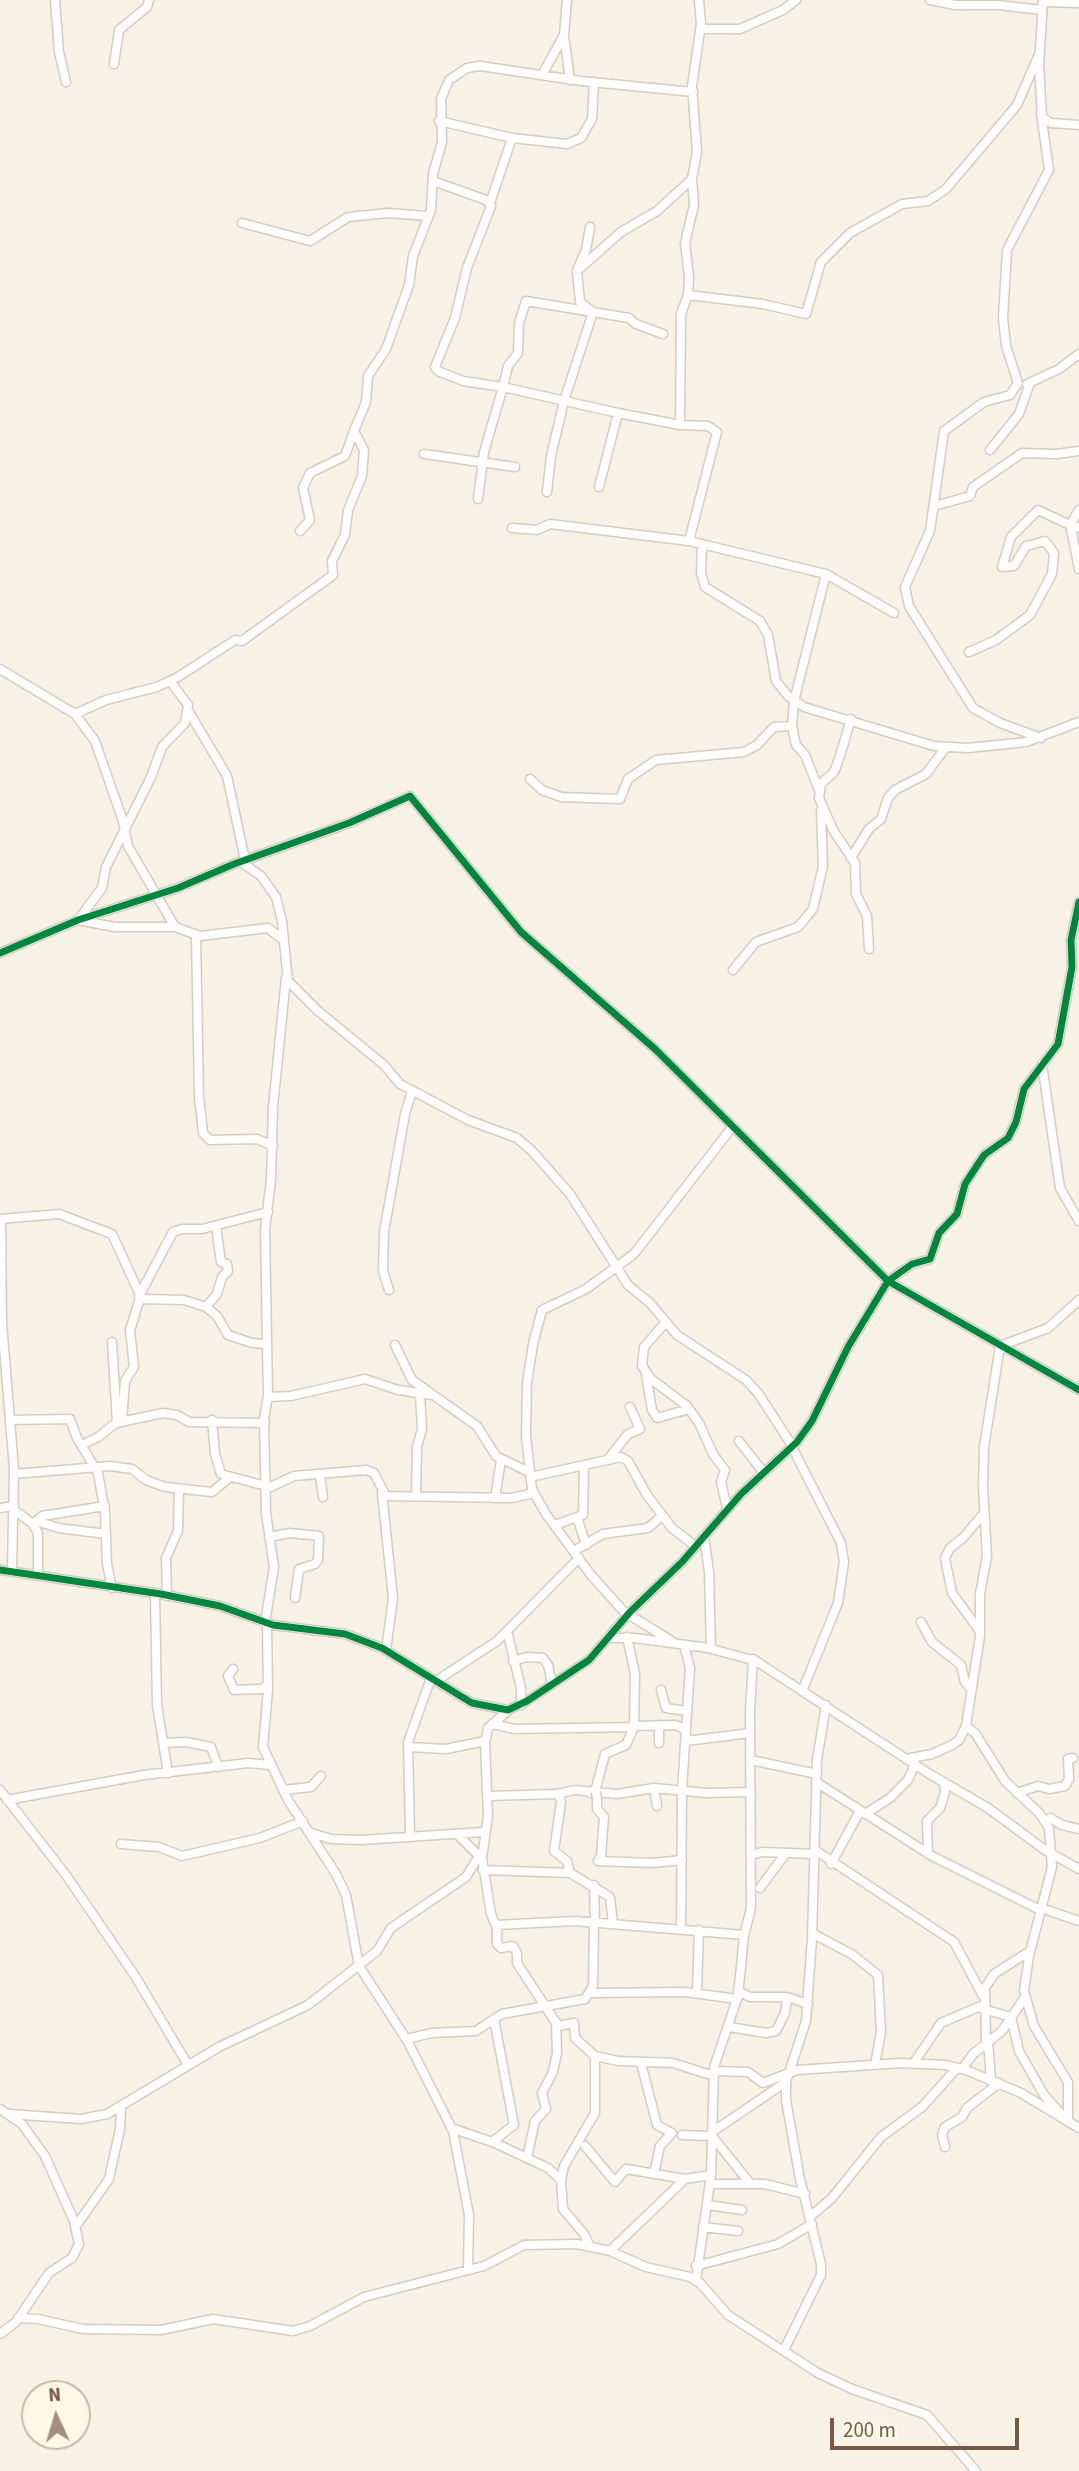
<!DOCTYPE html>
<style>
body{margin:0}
#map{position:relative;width:1079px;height:2471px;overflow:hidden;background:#f7f1e6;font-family:"Source Sans 3",sans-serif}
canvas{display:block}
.north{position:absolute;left:21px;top:2380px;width:70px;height:70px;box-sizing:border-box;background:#fff7e7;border:2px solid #c8b8a7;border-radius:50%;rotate:356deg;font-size:19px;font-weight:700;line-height:28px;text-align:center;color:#765946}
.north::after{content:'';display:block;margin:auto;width:24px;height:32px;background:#a38e7e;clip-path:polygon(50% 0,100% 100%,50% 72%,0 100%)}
.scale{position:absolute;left:830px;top:2418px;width:189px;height:32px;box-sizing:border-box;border:4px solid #765946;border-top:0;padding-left:9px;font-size:21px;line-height:24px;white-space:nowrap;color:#765946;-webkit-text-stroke:5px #fff7e7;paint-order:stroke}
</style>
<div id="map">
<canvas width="1079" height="2471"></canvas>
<div class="north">N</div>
<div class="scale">200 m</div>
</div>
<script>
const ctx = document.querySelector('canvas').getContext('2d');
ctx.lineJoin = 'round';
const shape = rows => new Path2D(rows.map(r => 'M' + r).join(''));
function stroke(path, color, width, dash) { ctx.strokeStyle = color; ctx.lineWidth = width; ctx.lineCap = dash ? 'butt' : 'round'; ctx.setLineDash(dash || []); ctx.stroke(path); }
const minor = shape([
 [55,0,59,52,66,82],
 [567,0,564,35,570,80],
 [930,0,955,5,998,5,1042,10],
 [1043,0,1039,65,1042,117,1051,123,1079,125],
 [1043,2,1079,3],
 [700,29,740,29,783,10,796,0],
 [114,64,119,30,147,7,149,0],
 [542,75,564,35],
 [439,121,512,138],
 [433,181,486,200,491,206,467,268,455,318,435,367,438,371,463,381,503,387,508,366,518,353,519,323,526,301,629,318,636,324,663,334],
 [490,203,512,138,567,144,581,138,592,119,594,82],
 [242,223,310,241,348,217,388,213,428,216],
 [578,268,586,250,590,227],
 [688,295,763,304,806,314,821,262,850,233,902,204,928,201,946,189,1017,105,1040,52],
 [1027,384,1059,369,1079,354],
 [680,425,681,314,688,295,689,277,685,243,694,205,692,179,697,152,692,86,701,24,699,0],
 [990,450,1019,414,1030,383],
 [424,454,515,467],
 [599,487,618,413],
 [547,492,551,456,564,401,593,312,580,302,577,271,621,232,657,211,692,179],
 [478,499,484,452,503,387,618,413,680,425,708,426,717,432,689,541,550,524,537,530,512,528],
 [934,506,970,496,973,487,1022,453,1056,454,1079,451],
 [1079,527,1071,529,1079,569],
 [300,531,310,520,303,488,310,473,345,456,354,431],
 [689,541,826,574,794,701,792,726,796,745,805,755,819,790],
 [702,544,701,573,705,587,760,621,768,635,776,681,788,696,804,707,934,746,968,748,1026,742,1079,722],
 [826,574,894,613],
 [969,652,996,640,1030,615,1052,574,1054,553,1045,541,1026,546,1014,566,1002,567,1011,537,1038,510,1070,525,1079,510],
 [0,669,75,714,95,741,123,821,128,846,175,927],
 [170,681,188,705,185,723,162,747,151,777,106,867,102,888,78,920,115,927,175,927,200,936,268,928,282,939],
 [189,712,227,776,245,860],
 [75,714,106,700,157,687,178,677,235,640,242,641,333,575,332,561,345,535,348,510,362,476,364,450,354,431,366,402,368,376,386,349,409,285,413,256,431,210,433,174,442,142,441,99,449,80,467,68,480,66,581,81,693,92],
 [851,719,839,759,834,772,821,784,819,798,833,830,855,863,856,894,867,916,869,949],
 [1041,738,1000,723,973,708,909,606,905,587,930,531,944,431,984,402,1010,395,1018,383,1006,346,1003,318,1007,250,1049,170,1041,113],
 [530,779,542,790,561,797,620,799,628,779,656,760,744,752,757,745,774,727,792,726],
 [851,858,869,829,881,819,888,798,895,790,926,774,946,747],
 [241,862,261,876,276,897,282,921,288,981,317,1010,384,1065,400,1084,468,1120,517,1138,532,1151,570,1194,628,1285,650,1303,677,1335,746,1380,758,1393,793,1447],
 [196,935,199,1096,203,1133,210,1140,257,1139,273,1146],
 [0,953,78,920,178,888,234,864,349,823,410,796,521,932,655,1049,888,1281,1079,1390],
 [733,970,756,942,798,927,813,909,823,866,821,811],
 [1042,1064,1060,1188,1079,1221],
 [0,1219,59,1214,112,1234,142,1299,184,1300,206,1307,217,1316,228,1335,252,1343,266,1344],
 [1,1219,2,1323,14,1469,12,1571],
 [389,1290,383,1271,384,1232,405,1114,412,1091],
 [139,1296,173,1232,182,1229,202,1229,268,1212],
 [206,1307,217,1294,222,1277,228,1271,227,1264,221,1262,216,1226],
 [665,1323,644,1347,642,1366,651,1379,687,1406,699,1423,713,1454,725,1470,721,1482,727,1508],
 [112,1342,117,1422],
 [395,1345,412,1380,477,1426,496,1456,529,1472],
 [646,1374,652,1410,657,1418,689,1409],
 [268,1397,291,1396,365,1379,398,1390,432,1395],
 [10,1420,70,1419,77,1438,98,1473,105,1513,107,1564,112,1588],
 [212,1420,215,1454,221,1474,266,1486],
 [122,1421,125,1381,134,1367,130,1330,140,1298],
 [739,1441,764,1473],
 [82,1445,98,1437,116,1423,163,1413,177,1415,189,1422,265,1423],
 [792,1447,841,1543,844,1562,838,1603,803,1689],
 [609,1458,628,1434,640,1429,630,1407],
 [14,1474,110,1466,132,1469,146,1480,165,1487,212,1492,229,1478],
 [320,1476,323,1497],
 [530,1477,621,1457,628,1461,647,1495,672,1528,695,1546],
 [266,1489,294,1476,366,1470,374,1473,386,1496,512,1498,534,1493],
 [382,1493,393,1598,386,1650],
 [416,1496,417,1447,422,1429,420,1394],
 [495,1498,501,1460],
 [0,1508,14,1506],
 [14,1510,33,1524,38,1533,38,1576],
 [577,1517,586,1545],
 [36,1521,59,1528,106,1534],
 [33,1524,42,1516,105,1506],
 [555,1525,583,1515,584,1465],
 [704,1536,709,1572,711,1649],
 [269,1537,290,1533,319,1536,318,1560,315,1564,299,1569,295,1598],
 [574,1551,603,1534,648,1528,662,1516],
 [0,1570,161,1594,220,1606,273,1625,345,1634,382,1648,472,1703,508,1710,527,1701,589,1660,630,1612,682,1562,741,1494,797,1442,812,1421,848,1347,888,1281,912,1264,930,1259,939,1233,957,1214,965,1184,984,1155,1008,1138,1016,1122,1024,1089,1058,1044,1072,967,1071,940,1079,902],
 [155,1594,157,1705,168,1773],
 [167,1596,166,1558,178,1531,179,1490],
 [628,1614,673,1642],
 [627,1615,591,1575,546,1514,532,1489,526,1436,527,1383,533,1344,542,1310,586,1289,634,1254,733,1126],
 [921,1622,932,1642,961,1665,965,1682,971,1689],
 [265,1623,274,1567,266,1513,264,1419,268,1396,265,1229,271,1180,273,1107,286,978],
 [267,1624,268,1690,263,1747,288,1800,336,1874,346,1895,359,1966,408,2042,453,2131,469,2215,468,2270],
 [979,1630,952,1593,945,1558,950,1548,963,1538,984,1513],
 [507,1631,521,1688,521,1705],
 [609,1638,635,1638,708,1648,756,1661,928,1773,988,1808,1045,1850,1079,1869],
 [513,1661,527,1657,543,1658,548,1665,552,1684],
 [233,1669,228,1676,234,1690,262,1689,268,1684],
 [436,1681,497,1641,579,1558],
 [661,1690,666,1708,687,1711],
 [510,1709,488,1728,485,1743,488,1816,482,1858,491,1914,497,1928,497,1944,501,1948,513,1946,517,1953,517,1963,558,2026,574,2023,575,2038,595,2056,618,2061,673,2063,714,2076],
 [492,1724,515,1729,634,1727],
 [634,1726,676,1725,686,1730],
 [966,1726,975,1733,1005,1781,1039,1813,1049,1828,1052,1867,1029,1956,1024,1991,1034,2026,1068,2082,1068,2122],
 [686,1741,750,1733],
 [164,1743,186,1742,211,1747,218,1767],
 [659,1743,659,1725],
 [408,1747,446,1749,485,1741],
 [906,1759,932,1754,952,1745,959,1740,966,1726,980,1636,980,1594,987,1556,983,1487,984,1447,1000,1346,1048,1328,1079,1300],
 [751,1760,817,1774],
 [816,1782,932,1856,1040,1910],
 [654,1788,657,1806],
 [0,1790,66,1875,135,1976,188,2065],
 [283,1790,311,1787,321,1776],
 [590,1793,596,1788,605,1754,626,1745,634,1727,635,1674,627,1637],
 [1017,1793,1038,1786,1049,1789,1065,1786,1069,1779,1068,1759,1073,1758],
 [559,1794,561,1802,554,1851,567,1861,570,1873],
 [488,1796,557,1794,575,1790,617,1794,654,1788,706,1793,751,1792],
 [597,1799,597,1809,604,1817,601,1856,598,1861,653,1863,682,1860],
 [7,1800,144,1775,248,1763,270,1765],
 [865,1814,890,1798,908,1780,915,1764],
 [1050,1818,1062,1825,1079,1829],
 [311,1833,331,1839,361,1840,484,1832],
 [410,1835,408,1742,431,1678],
 [459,1836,481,1858],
 [121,1844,159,1847,182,1856,260,1838,303,1821],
 [815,1850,954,1942,983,1996],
 [928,1854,927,1821,940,1808,945,1792,944,1782],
 [751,1855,762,1852,815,1854],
 [831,1864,860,1811],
 [483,1870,570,1873,610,1897,613,1924],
 [594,1885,595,1923],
 [760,1888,786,1853],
 [1041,1908,1079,1921],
 [496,1925,575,1921,744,1935],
 [681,1929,682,1790,690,1668,684,1645],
 [812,1933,853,1955,878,1975,881,2032,875,2065],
 [738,1991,750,1997,787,1997,808,2004],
 [697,1992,699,1930],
 [591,1993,685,1992,737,1999],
 [983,2009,1011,2017,1019,2051,1044,2095,1062,2115],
 [729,2027,766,2033,776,2031,785,2013,787,1998],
 [406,2039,432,2033,476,2031,502,2014,585,1999,593,1986,594,1922],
 [988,2042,991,2080],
 [986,2043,985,1988,994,1974,1030,1951],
 [641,2063,657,2125,672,2133,660,2146,654,2174],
 [913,2064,941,2023,983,2005],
 [962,2069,973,2054,1002,2031,1025,1997],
 [714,2071,748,2072,763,2083,797,2070,901,2063,946,2065,966,2070,1021,2093,1079,2128],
 [0,2109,22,2124,45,2156,74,2221,79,2244,72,2258,49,2273,16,2322,0,2334],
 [9,2114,81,2119,107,2114,219,2047,308,2005,377,1951,391,1928,466,1877,479,1856],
 [451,2128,495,2143,548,2168,561,2180],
 [712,2132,786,2082],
 [682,2135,712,2136,749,2182],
 [492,2142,514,2125,494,2019],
 [585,2146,615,2182,626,2169,685,2179,711,2175],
 [945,2147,942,2135,945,2127,962,2117,967,2108,999,2083],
 [527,2158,535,2121,546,2109,542,2093,553,2072,557,2053,556,2022],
 [710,2184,765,2184,805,2194],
 [708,2205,742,2210],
 [811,2216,832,2198,881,2137,922,2107,957,2068],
 [76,2226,109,2179,120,2129,121,2107],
 [703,2227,738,2231],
 [590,2247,584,2234,563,2209,561,2180,564,2166,595,2113,595,2056],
 [610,2251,685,2179],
 [696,2266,778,2244,812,2224],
 [696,2281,711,2175,714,2067,738,1996,744,1936,751,1908,750,1710,753,1659],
 [18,2318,38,2319,83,2329,161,2330,213,2319,293,2331,310,2326,364,2297,484,2266,524,2245,577,2244,610,2251,646,2267,690,2277,700,2283,728,2315,818,2373,852,2389,927,2415,976,2471],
 [784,2350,821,2275,821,2264,800,2179,786,2100,786,2082,806,2021,812,1939,817,1760,826,1705]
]);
const minorBridge = shape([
 [596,1792,597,1799]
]);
const cycleway = shape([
 [0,953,78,920,178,888,234,864,349,823,410,796,521,932,655,1049,888,1281,1079,1390],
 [0,1570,161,1594,220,1606,273,1625,345,1634,382,1648,472,1703,508,1710,527,1701,589,1660,630,1612,682,1562,741,1494,797,1442,812,1421,848,1347,888,1281,912,1264,930,1259,939,1233,957,1214,965,1184,984,1155,1008,1138,1016,1122,1024,1089,1058,1044,1072,967,1071,940,1079,902]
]);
stroke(minor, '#d6ccc1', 11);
stroke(minor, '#fefdfb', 8);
stroke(minorBridge, '#d6ccc1', 11, []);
stroke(minorBridge, '#fefdfb', 8);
stroke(cycleway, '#00873e', 7);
</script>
